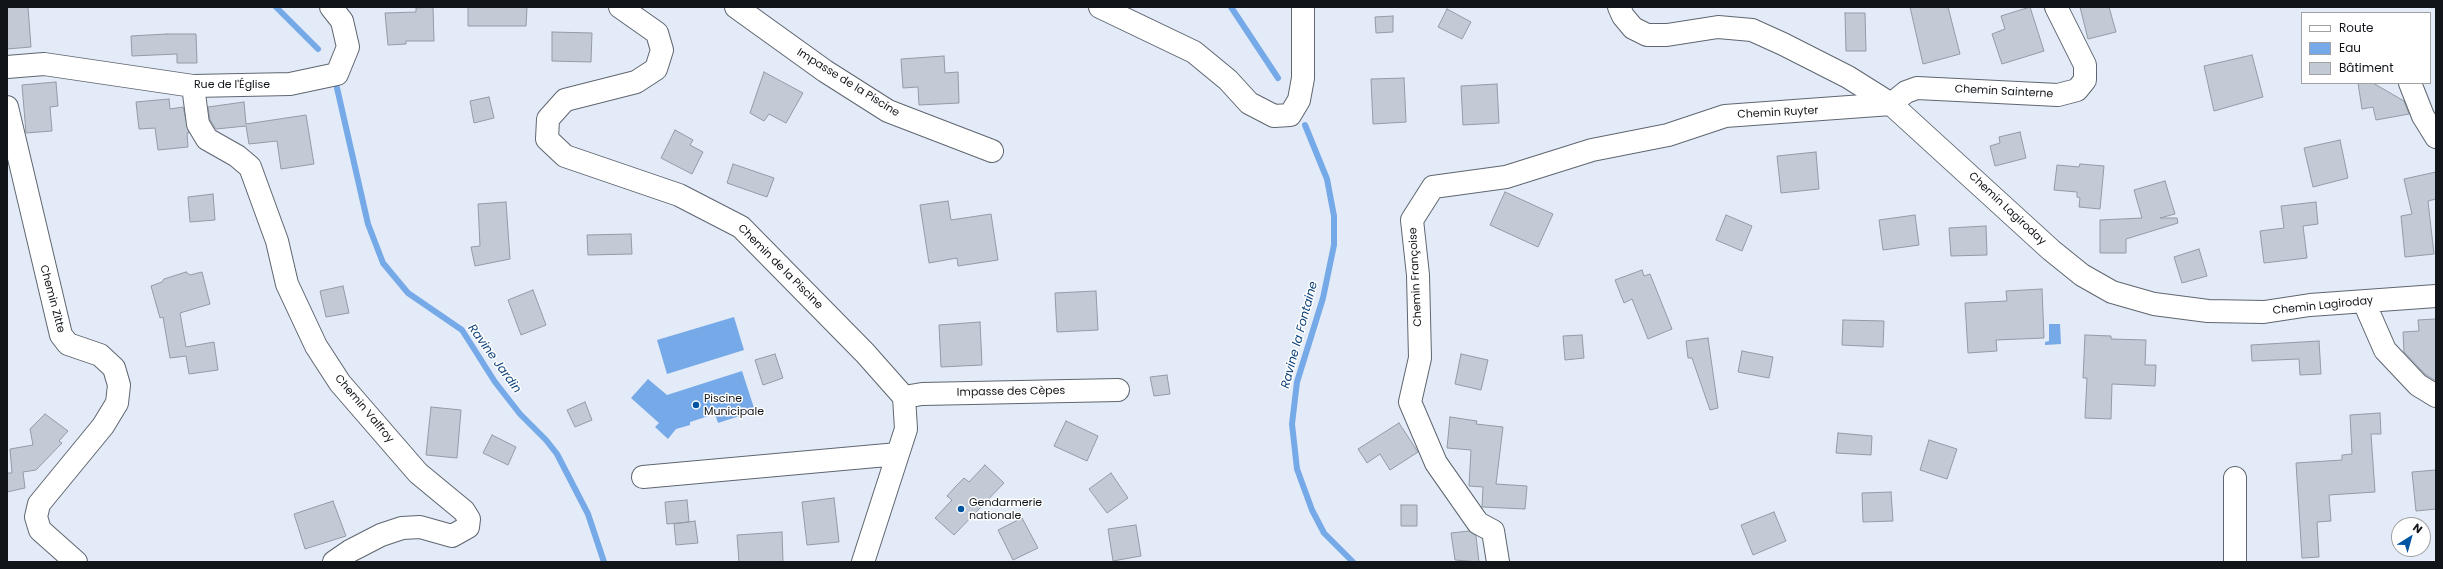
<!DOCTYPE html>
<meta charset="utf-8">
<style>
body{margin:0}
#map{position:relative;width:2443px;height:569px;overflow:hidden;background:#e2ebf7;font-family:Poppins,sans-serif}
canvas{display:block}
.frame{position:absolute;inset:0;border:8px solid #111418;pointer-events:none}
.legend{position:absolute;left:2301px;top:12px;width:130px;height:72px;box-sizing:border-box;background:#fff;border:1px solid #a0a1a3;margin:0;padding:5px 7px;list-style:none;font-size:12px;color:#111418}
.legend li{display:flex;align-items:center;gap:8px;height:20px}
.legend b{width:20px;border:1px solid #a0a1a3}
.north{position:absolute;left:2391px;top:517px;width:40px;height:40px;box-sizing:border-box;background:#fff;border:1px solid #a0a1a3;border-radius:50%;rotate:37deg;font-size:11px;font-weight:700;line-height:16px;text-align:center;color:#111418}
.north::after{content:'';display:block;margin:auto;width:14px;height:18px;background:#0055a3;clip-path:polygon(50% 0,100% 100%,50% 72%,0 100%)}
</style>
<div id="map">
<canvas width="2443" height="569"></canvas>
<div class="frame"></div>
<ul class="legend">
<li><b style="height:5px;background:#fff"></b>Route</li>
<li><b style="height:11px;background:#76a9e7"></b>Eau</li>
<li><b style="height:11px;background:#c2cad5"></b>Bâtiment</li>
</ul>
<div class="north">N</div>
</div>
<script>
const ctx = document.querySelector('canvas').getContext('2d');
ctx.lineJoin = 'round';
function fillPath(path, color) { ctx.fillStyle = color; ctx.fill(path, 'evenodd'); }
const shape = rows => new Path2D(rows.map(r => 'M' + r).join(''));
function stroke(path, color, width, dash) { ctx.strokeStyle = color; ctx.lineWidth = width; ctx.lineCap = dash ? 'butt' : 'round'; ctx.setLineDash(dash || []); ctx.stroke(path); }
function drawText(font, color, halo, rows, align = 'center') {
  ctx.font = font + ' Poppins,sans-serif'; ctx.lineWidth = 3; ctx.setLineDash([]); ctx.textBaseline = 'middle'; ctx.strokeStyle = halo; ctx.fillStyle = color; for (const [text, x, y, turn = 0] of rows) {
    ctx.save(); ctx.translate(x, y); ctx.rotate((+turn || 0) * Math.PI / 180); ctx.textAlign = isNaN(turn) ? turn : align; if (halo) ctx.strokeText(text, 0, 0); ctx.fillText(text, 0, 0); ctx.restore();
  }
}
const water = shape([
 [734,317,744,350,667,374,657,340],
 [2049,324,2060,324,2061,344,2045,345,2045,342,2049,341],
 [742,371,755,411,718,423,715,414,690,422,690,425,676,429,668,439,655,427,659,423,631,398,648,379,667,395]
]);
const stream = shape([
 [276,7,318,49],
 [1231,7,1278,78],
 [337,88,368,224,383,263,408,293,462,330,495,382,520,414,546,440,557,454,588,514,604,562],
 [1305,125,1327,179,1334,216,1334,245,1323,298,1297,382,1292,424,1297,469,1312,510,1324,533,1353,562]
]);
const building = shape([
 [7,7,28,7,31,47,7,49,7,7],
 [433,7,434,41,406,41,406,44,388,45,385,13,416,12,416,8,433,7],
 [468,7,527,7,526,26,468,26,468,7],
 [1910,7,1948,7,1960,54,1923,64,1910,7],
 [2030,7,2044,51,2002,64,1992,34,2005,29,2001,16,2030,7],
 [2080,7,2109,7,2116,32,2088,39,2080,7],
 [1447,9,1471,22,1462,39,1438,27,1447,9],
 [1845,13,1865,13,1866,51,1846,51,1845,13],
 [1393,16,1393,32,1376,33,1375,17,1393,16],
 [552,32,592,33,591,62,552,61,552,32],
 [167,34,196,34,197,63,177,63,177,54,132,56,131,36,167,34],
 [2252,55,2263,97,2214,111,2204,66,2252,55],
 [944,56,945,73,958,72,959,103,919,105,918,87,903,88,901,59,944,56],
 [764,72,803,93,786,123,769,114,764,121,750,113,764,72],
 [1404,78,1406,122,1373,124,1371,79,1404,78],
 [56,82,58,106,50,107,52,131,26,133,22,85,56,82],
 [2358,83,2373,83,2404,101,2409,114,2376,120,2373,107,2362,109,2358,83],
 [1497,84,1499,123,1463,125,1461,86,1497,84],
 [489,97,494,118,474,123,470,101,489,97],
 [169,99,170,109,183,107,189,133,187,133,188,147,158,150,155,128,139,129,136,102,169,99],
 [244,102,246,124,306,115,314,164,281,169,277,141,249,144,246,126,216,129,210,120,208,107,244,102],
 [675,130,693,140,690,145,703,152,692,174,661,158,675,130],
 [2020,132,2026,158,1995,166,1990,146,2000,143,1999,137,2020,132],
 [2340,140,2348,178,2313,187,2304,148,2340,140],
 [1816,152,1819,189,1781,193,1777,156,1816,152],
 [733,164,774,178,767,197,727,183,733,164],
 [2080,164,2104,166,2100,209,2079,207,2080,198,2077,197,2077,192,2054,190,2057,165,2079,167,2080,164],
 [2436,172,2436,199,2428,201,2434,254,2405,257,2401,216,2412,214,2404,179,2436,172],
 [2165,181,2175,214,2160,218,2177,218,2178,223,2126,239,2126,253,2100,253,2100,220,2142,218,2134,190,2165,181],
 [1505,192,1553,214,1538,247,1490,225,1505,192],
 [213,194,215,220,190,222,188,197,213,194],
 [948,201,951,220,991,214,998,260,958,266,957,258,929,263,920,205,948,201],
 [506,202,510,259,475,266,471,247,480,246,478,204,506,202],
 [2316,202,2318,224,2303,226,2307,258,2264,263,2260,231,2284,228,2281,206,2316,202],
 [1726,215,1752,226,1742,251,1716,240,1726,215],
 [1915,215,1919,245,1883,250,1879,220,1915,215],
 [1986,226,1987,255,1951,256,1949,228,1986,226],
 [631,234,632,254,588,255,587,235,631,234],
 [2199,249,2207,276,2182,283,2174,257,2199,249],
 [1642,270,1644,276,1650,274,1672,329,1648,339,1632,299,1624,303,1615,280,1642,270],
 [186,272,190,275,202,272,210,304,180,313,186,347,214,342,218,370,189,374,186,356,170,358,163,317,160,318,151,286,162,282,164,279,186,272],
 [343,286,349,313,326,317,320,291,343,286],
 [2042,289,2044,338,1996,340,1997,351,1968,353,1965,303,2007,301,2006,291,2042,289],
 [533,290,546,325,521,335,508,300,533,290],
 [1096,291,1098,330,1057,332,1055,293,1096,291],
 [2436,319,2436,381,2426,375,2404,352,2403,332,2419,331,2418,320,2436,319],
 [1843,320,1884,321,1883,347,1842,345,1843,320],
 [980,322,982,365,941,367,939,325,980,322],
 [1582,335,1584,358,1565,360,1563,336,1582,335],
 [2085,335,2111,336,2111,339,2146,340,2145,365,2156,365,2155,386,2112,384,2111,419,2085,418,2087,378,2083,378,2085,335],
 [1708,338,1718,408,1710,410,1692,358,1688,358,1686,341,1708,338],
 [2319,341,2321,374,2300,375,2299,359,2252,361,2251,345,2319,341],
 [1742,351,1773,357,1769,378,1738,372,1742,351],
 [775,354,783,378,763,385,755,360,775,354],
 [1461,354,1488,360,1481,390,1455,384,1461,354],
 [1167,375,1170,394,1154,396,1150,377,1167,375],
 [585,402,592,420,575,427,567,410,585,402],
 [431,407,461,410,457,458,426,455,431,407],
 [2380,413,2381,434,2371,434,2375,492,2329,495,2331,521,2317,522,2319,557,2302,558,2296,463,2342,460,2342,455,2352,454,2350,415,2380,413],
 [45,414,68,431,59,441,62,443,36,470,23,472,25,488,7,492,7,473,12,473,10,449,33,445,30,429,45,414],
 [1450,417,1477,421,1476,424,1503,427,1496,484,1527,486,1525,509,1482,507,1483,487,1469,486,1471,450,1447,448,1450,417],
 [1066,421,1098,436,1087,461,1054,446,1066,421],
 [1399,423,1418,452,1390,470,1380,454,1367,463,1358,449,1399,423],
 [1838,433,1872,436,1871,455,1836,453,1838,433],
 [492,435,516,447,508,465,483,453,492,435],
 [1929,440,1957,449,1947,479,1920,470,1929,440],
 [985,465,1004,483,954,535,935,518,952,500,947,496,956,486,964,478,969,482,985,465],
 [2436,470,2436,509,2416,511,2412,472,2436,470],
 [1111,473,1128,498,1107,513,1089,489,1111,473],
 [1891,492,1893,521,1863,522,1862,493,1891,492],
 [834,498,839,542,807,545,802,502,834,498],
 [687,500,689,522,667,524,665,502,687,500],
 [333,501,346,536,305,549,294,514,333,501],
 [1401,505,1417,505,1417,526,1401,526,1401,505],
 [1774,512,1786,541,1753,555,1741,525,1774,512],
 [1022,518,1038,548,1013,560,998,530,1022,518],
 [695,521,698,543,676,545,674,524,695,521],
 [1136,525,1141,556,1113,561,1108,529,1136,525],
 [1469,531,1476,536,1479,562,1455,560,1451,533,1469,531],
 [782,532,783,562,739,562,737,535,782,532]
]);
const minor = shape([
 [620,7,657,33,662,50,656,69,636,82,565,100,548,119,547,139,565,156,679,195,741,227,865,353,904,397,906,429,863,562],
 [736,7,825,71,888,111,992,151],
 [1100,7,1194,52,1228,80,1249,103,1274,116,1290,115,1299,100,1303,78,1303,7],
 [1619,7,1623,16,1633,28,1647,35,1667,35,1718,27,1752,30,1783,44,1848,77,1891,104,2051,250,2082,275,2112,292,2154,304,2208,311,2264,312,2310,305,2436,296],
 [7,67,44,64,193,86,290,84,337,74,348,47,342,21,331,7],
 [2410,83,2423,116,2436,137],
 [193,86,198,124,207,139,237,156,250,167,277,241,287,284,316,346,340,383,418,473,464,511,469,519,468,527,452,536,420,527,402,528,381,535,350,551,334,562],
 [7,107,61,335,68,344,100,355,114,368,119,385,117,403,103,426,39,504,36,517,40,530,76,562],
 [2364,302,2385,350,2418,385,2436,396],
 [904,397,922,394,1118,390],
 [643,477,898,454],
 [1498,562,1493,531,1478,523,1436,463,1410,402,1420,358,1418,275,1412,220,1433,187,1506,177,1592,150,1668,135,1725,116,1891,104,1906,92,1917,88,2058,95,2077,90,2085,80,2085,65,2056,7],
 [2235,562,2235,478]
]);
const markers = [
 [696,405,4,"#0055a3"],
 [961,509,4,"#0055a3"]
];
const streetNames = [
 ["Impasse de la Piscine",848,83,32],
 ["Rue de l'Église",232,85],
 ["Chemin Sainterne",2004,92,3],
 ["Chemin Ruyter",1778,113,-3],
 ["Chemin Lagiroday",2007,209,43],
 ["Chemin de la Piscine",780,267,45],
 ["Chemin Françoise",1416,277,-93],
 ["Chemin Zitte",52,299,75],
 ["Chemin Lagiroday",2323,306,-6],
 ["Impasse des Cèpes",1011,392,-1],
 ["Chemin Valfroy",364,409,50]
];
const poiNames = [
 ["Piscine",704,399],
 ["Municipale",704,412],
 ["Gendarmerie",969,503],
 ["nationale",969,516]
];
const waterNames = [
 ["Ravine la Fontaine",1300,335,-75],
 ["Ravine Jardin",494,359,54]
];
fillPath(water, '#76a9e7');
stroke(stream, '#76a9e7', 6);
fillPath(building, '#c2cad5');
stroke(building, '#939ba6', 1);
stroke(minor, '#5f6670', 24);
stroke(minor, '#fff', 22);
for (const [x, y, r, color] of markers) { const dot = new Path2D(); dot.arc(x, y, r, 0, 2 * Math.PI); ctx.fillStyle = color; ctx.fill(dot); stroke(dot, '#fff', 1.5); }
drawText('11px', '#111418', '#fff', streetNames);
drawText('11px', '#111418', '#fff', poiNames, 'left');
drawText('italic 12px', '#0d437b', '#fff', waterNames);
</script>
